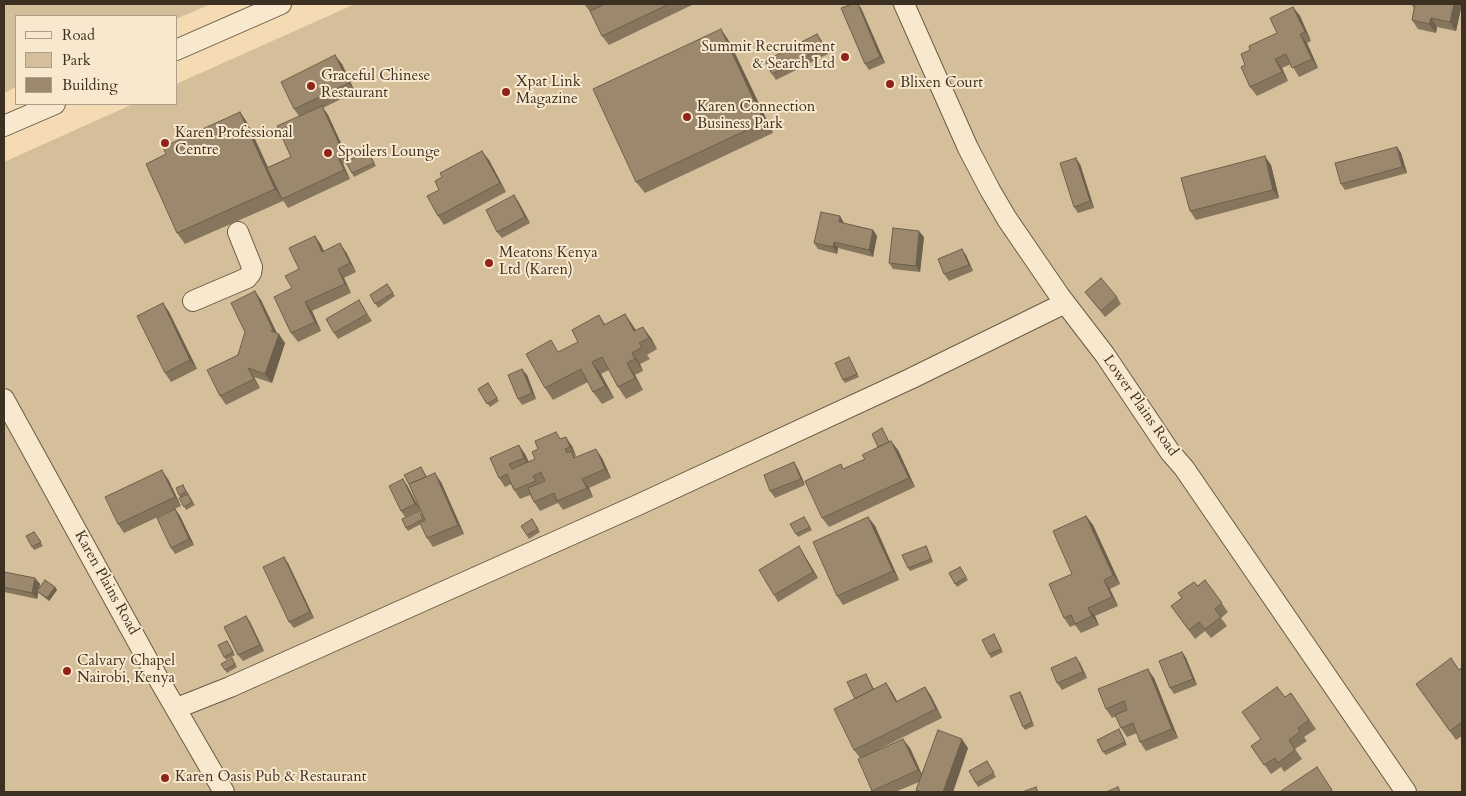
<!DOCTYPE html>
<style>
body{margin:0}
#map{position:relative;width:1466px;height:796px;overflow:hidden;background:#f4dbb3;font-family:Cardo,serif}
canvas{display:block}
.frame{position:absolute;inset:0;border:5px solid #3c3022;pointer-events:none}
.legend{position:absolute;left:15px;top:15px;width:162px;height:90px;box-sizing:border-box;background:#f8e8ce;border:1px solid #ad9e89;margin:0;padding:6px 9px;list-style:none;font-size:15px;color:#3c3022}
.legend li{display:flex;align-items:center;gap:10px;height:25px}
.legend b{width:25px;border:1px solid #ad9e89}
</style>
<div id="map">
<canvas width="1466" height="796"></canvas>
<div class="frame"></div>
<ul class="legend">
<li><b style="height:6px;background:#f8e8ce"></b>Road</li>
<li><b style="height:14px;background:#d5be9a"></b>Park</li>
<li><b style="height:14px;background:#9c896d"></b>Building</li>
</ul>
</div>
<script>
const ctx = document.querySelector('canvas').getContext('2d');
ctx.lineJoin = 'round';
function fillPath(path, color) { ctx.fillStyle = color; ctx.fill(path, 'evenodd'); }
const shape = rows => new Path2D(rows.map(r => 'M' + r).join(''));
function stroke(path, color, width, dash) { ctx.strokeStyle = color; ctx.lineWidth = width; ctx.lineCap = dash ? 'butt' : 'round'; ctx.setLineDash(dash || []); ctx.stroke(path); }
function drawText(font, color, halo, rows, align = 'center') {
  ctx.font = font + ' Cardo,serif'; ctx.lineWidth = 4; ctx.setLineDash([]); ctx.textBaseline = 'middle'; ctx.strokeStyle = halo; ctx.fillStyle = color; for (const [text, x, y, turn = 0] of rows) {
    ctx.save(); ctx.translate(x, y); ctx.rotate((+turn || 0) * Math.PI / 180); ctx.textAlign = isNaN(turn) ? turn : align; if (halo) ctx.strokeText(text, 0, 0); ctx.fillText(text, 0, 0); ctx.restore();
  }
}
const green = shape([
 [4,4,211,4,176,19,176,16,16,16,16,87,4,93],
 [355,4,1462,4,1462,792,4,792,4,162,133,104,176,104,176,84]
]);
const street = shape([
 [904,4,968,148,990,190,1007,219,1059,295,1105,355,1170,452,1184,468,1406,792],
 [176,50,281,4],
 [4,126,55,104],
 [193,301,247,278,251,273,252,267,238,232],
 [4,399,151,666,224,792],
 [177,708,230,687,640,504,910,379,1065,303]
]);
const wall = shape([
 [584,4,694,4,609,45,602,36,592,14],
 [1411,4,1462,4,1456,31,1437,27,1436,33,1418,29,1412,20,1414,8],
 [1293,7,1300,16,1311,41,1307,43,1318,68,1299,77,1291,64,1282,68,1288,81,1257,96,1250,87,1245,65,1250,50,1277,33],
 [861,8,885,63,869,70,865,64],
 [817,34,821,40,828,54,776,80,772,74],
 [729,41,773,133,645,193,636,182],
 [342,64,355,92,323,108,328,115,349,160,368,151,376,166,354,177,346,162,343,164,350,179,288,208,282,199,283,201,185,244,177,233,166,154,240,112,248,124,268,167,291,157,299,116,294,109],
 [1397,147,1401,153,1407,173,1345,190,1341,184],
 [489,160,506,192,444,225,438,216],
 [1080,164,1094,208,1078,213,1074,207],
 [1271,165,1279,198,1196,220,1190,211],
 [518,201,530,223,502,238,497,232],
 [844,223,873,230,877,236,873,257,838,248,837,254,818,249,814,243],
 [315,236,321,245,324,251,346,252,356,272,344,278,351,293,312,311,321,331,298,342,291,333,292,288],
 [924,237,920,272,893,269,889,263],
 [966,255,973,271,949,281,944,274],
 [387,284,395,296,378,308,370,295],
 [1085,292,1117,297,1121,304,1105,317],
 [261,300,277,333,285,343,272,383,254,377,260,388,226,405,220,396],
 [359,300,372,321,338,339,334,333],
 [163,303,169,312,197,369,171,382,165,373],
 [625,314,636,330,651,338,657,349,647,355,650,359,640,364,643,371,635,375,643,390,626,399,618,387,609,370,601,374,614,398,602,404,593,392,588,382,553,400,545,388,578,342,599,315,605,324],
 [849,357,859,377,845,383,843,380],
 [527,375,536,399,522,405,518,399],
 [488,383,499,401,490,407,478,389],
 [884,431,889,442,898,450,915,487,829,527,822,518,844,469,865,459,878,447],
 [561,439,572,446,576,456,575,456,576,457,602,458,611,478,589,488,593,497,563,510,558,503,540,511,534,502,530,495,520,499,514,490,511,484,505,487,499,478,490,458,525,454,529,462,535,459],
 [794,462,798,469,805,485,775,498,770,491],
 [421,467,427,477,441,482,464,534,433,547,427,538,421,524,408,531,406,528,421,514,424,520,409,484],
 [168,479,181,506,124,533,118,524],
 [183,485,195,505,186,510,179,495],
 [407,485,420,510,405,517,401,511],
 [175,509,180,516,194,545,175,554,171,548],
 [1086,516,1093,525,1120,584,1110,589,1118,606,1095,616,1099,625,1081,633,1075,625,1070,627,1064,618,1072,574],
 [804,517,812,530,798,537,796,534],
 [868,517,875,526,899,580,843,605,837,596],
 [532,519,540,532,529,539,521,526],
 [34,532,43,546,34,550,26,536],
 [799,546,818,578,778,602,774,595],
 [926,546,928,549,933,562,910,571,908,568],
 [288,563,314,618,294,628,289,622],
 [960,567,968,580,957,587,949,573],
 [4,572,35,578,40,584,38,590,55,587,57,590,49,601,40,594,38,592,37,599,4,592],
 [1205,580,1228,612,1221,618,1227,626,1211,638,1205,631,1195,639,1171,606],
 [246,616,250,622,264,651,243,661,238,655],
 [994,634,1003,652,991,658,989,654],
 [229,644,235,655,226,660,224,657],
 [1182,652,1186,658,1197,685,1174,694,1170,688],
 [232,658,237,667,227,673,225,670],
 [1080,663,1087,678,1062,690,1057,683],
 [1462,667,1462,736,1456,740,1416,684,1459,670],
 [866,674,874,689,886,683,892,692,897,701,925,687,931,696,942,718,879,749,910,748,922,775,968,748,953,792,918,792,916,790,919,782,895,792,873,792,860,758,854,750,855,699],
 [1154,678,1178,738,1146,751,1140,742,1137,733,1127,737,1121,728,1116,716,1112,718,1106,709],
 [1291,693,1316,729,1304,737,1307,741,1295,749,1302,759,1284,772,1281,767,1271,774,1251,746,1261,739,1285,697],
 [1022,695,1034,726,1025,730,1023,727],
 [1121,732,1127,745,1106,755,1103,752],
 [987,761,996,777,978,787,969,771]
]);
const shadedWall = shape([
 [858,4,861,8,885,63,880,57],
 [1454,4,1462,4,1456,31,1450,22],
 [1293,7,1300,16,1311,41,1305,32],
 [1431,18,1437,27,1436,33,1429,24],
 [721,29,729,41,773,133,764,122],
 [817,34,821,40,828,54,824,47],
 [1300,34,1307,43,1318,68,1312,59],
 [335,55,342,64,355,92,349,83],
 [1275,59,1282,68,1288,81,1282,72],
 [322,106,328,115,349,161,343,152],
 [240,112,248,124,283,201,275,189],
 [1397,147,1401,153,1407,173,1402,167],
 [482,151,489,160,506,192,500,183],
 [337,155,343,164,350,179,344,170],
 [1265,156,1271,165,1279,198,1273,190],
 [1076,158,1080,164,1094,208,1090,201],
 [514,195,518,201,530,223,525,217],
 [840,216,844,223,839,222],
 [873,230,877,236,873,257,869,250],
 [919,231,924,237,920,272,916,266],
 [315,236,321,245,328,261,322,252],
 [834,242,838,248,837,254,833,247],
 [340,243,346,252,356,272,350,263],
 [962,249,966,255,973,271,969,265],
 [338,269,344,278,351,293,345,284],
 [255,291,261,300,278,336,279,334,285,343,272,383,265,374,278,337,273,330],
 [305,302,312,311,321,331,315,322],
 [163,303,169,312,197,369,190,360],
 [625,314,633,326,643,343,634,331],
 [643,327,651,338,657,349,649,338],
 [632,353,640,364,643,371,635,359],
 [592,362,601,374,614,398,605,386],
 [627,363,635,375,643,390,635,378],
 [248,368,254,377,260,388,254,379],
 [522,369,527,375,536,399,532,393],
 [566,437,572,446,576,456,570,447],
 [891,441,898,450,915,487,909,478],
 [519,445,525,454,531,467,524,458],
 [596,449,602,458,611,478,605,469],
 [794,462,798,469,805,485,801,479],
 [162,470,168,479,181,506,175,497],
 [435,473,441,482,464,534,458,525],
 [403,479,407,485,420,510,415,504],
 [582,479,589,488,593,497,587,488],
 [175,509,180,516,194,545,189,539],
 [1086,516,1093,525,1120,584,1113,575],
 [868,517,875,526,899,580,893,571],
 [799,546,803,553,818,578,813,572],
 [284,557,288,563,314,618,310,612],
 [35,578,40,584,37,599,32,593],
 [1104,580,1110,589,1118,606,1112,597],
 [55,587,57,590,49,601,47,598],
 [1088,608,1095,616,1099,625,1092,616],
 [246,616,250,622,264,651,260,645],
 [1182,652,1186,658,1197,685,1193,679],
 [1076,657,1080,663,1087,678,1083,672],
 [1148,669,1154,678,1178,738,1172,729],
 [886,683,892,692,902,711,896,702],
 [925,687,931,696,942,718,936,709],
 [1020,692,1022,695,1034,726,1032,722],
 [903,739,910,748,924,779,918,770],
 [962,739,968,748,953,792,943,792]
]);
const building = shape([
 [605,4,669,4,602,36,590,11,605,4],
 [852,4,858,4,880,57,865,64,841,8,852,4],
 [1415,4,1454,4,1450,22,1431,18,1429,24,1412,20,1415,4],
 [1293,7,1305,32,1300,34,1312,59,1292,68,1286,54,1275,59,1282,72,1250,87,1241,67,1245,65,1241,54,1250,50,1249,46,1277,33,1270,18,1293,7],
 [721,29,764,122,636,182,593,89,721,29],
 [817,34,824,47,772,74,765,61,817,34],
 [335,55,349,83,294,109,281,82,335,55],
 [322,106,343,152,337,155,344,170,282,199,267,168,291,157,277,126,322,106],
 [240,112,275,189,177,233,146,164,166,154,163,147,240,112],
 [1397,147,1402,167,1341,184,1335,163,1397,147],
 [368,151,374,163,352,173,346,162,368,151],
 [482,151,500,183,438,216,427,196,439,190,435,181,442,177,440,173,482,151],
 [1265,156,1273,190,1190,211,1181,178,1265,156],
 [1076,158,1090,201,1074,207,1060,163,1076,158],
 [514,195,525,217,497,232,486,210,514,195],
 [821,212,840,216,839,222,873,230,869,250,834,242,833,247,814,243,821,212],
 [893,228,919,231,916,266,889,263,893,228],
 [315,236,322,252,340,243,350,263,338,269,345,284,305,302,315,322,291,333,274,297,292,288,285,276,299,269,289,248,315,236],
 [962,249,969,265,944,274,938,259,962,249],
 [1101,278,1117,297,1101,311,1085,292,1101,278],
 [387,284,393,293,375,304,370,295,387,284],
 [255,291,273,330,271,331,279,334,265,374,248,368,254,379,220,396,207,370,238,355,245,332,231,303,255,291],
 [359,300,367,314,334,333,326,319,359,300],
 [163,303,190,360,165,373,137,316,163,303],
 [625,314,634,331,643,327,649,338,639,343,642,347,632,353,635,359,627,363,635,378,618,387,602,357,592,362,605,386,593,392,581,369,545,388,526,354,551,340,558,352,578,342,572,330,599,315,604,325,625,314],
 [849,357,857,374,843,380,835,363,849,357],
 [522,369,532,393,518,399,508,375,522,369],
 [488,383,497,398,487,404,478,389,488,383],
 [882,428,889,442,878,447,872,434,882,428],
 [556,432,560,439,566,437,570,447,565,449,567,453,571,451,574,458,596,449,605,469,582,479,587,488,557,501,554,493,534,502,528,488,545,481,541,472,533,476,536,481,514,490,507,474,499,478,490,458,519,445,524,458,509,464,512,469,535,459,532,452,538,449,535,441,556,432],
 [891,441,909,478,822,518,805,481,841,464,843,469,865,459,862,455,891,441],
 [794,462,801,479,770,491,764,475,794,462],
 [421,467,426,477,409,484,404,475,421,467],
 [162,470,175,497,118,524,105,497,162,470],
 [435,473,458,525,427,538,420,523,425,520,409,484,435,473],
 [403,479,415,504,401,511,389,486,403,479],
 [183,485,186,492,179,495,176,488,183,485],
 [188,494,192,502,184,507,179,498,188,494],
 [175,509,189,539,171,548,157,518,175,509],
 [419,511,423,519,406,528,402,519,419,511],
 [1086,516,1113,575,1104,580,1112,597,1088,608,1092,616,1075,624,1071,615,1064,618,1049,584,1072,574,1053,531,1086,516],
 [804,517,810,527,796,534,790,524,804,517],
 [868,517,893,571,837,596,813,542,868,517],
 [532,519,538,529,527,535,521,526,532,519],
 [34,532,41,542,32,547,26,536,34,532],
 [799,546,813,572,774,595,759,570,799,546],
 [926,546,931,559,908,568,902,555,926,546],
 [284,557,310,612,289,622,263,567,284,557],
 [960,567,966,577,955,584,949,573,960,567],
 [4,572,35,578,32,593,4,587,4,572],
 [45,580,55,587,47,598,37,591,45,580],
 [1205,580,1222,603,1215,609,1221,617,1205,629,1199,622,1189,630,1171,606,1182,598,1178,593,1194,582,1198,586,1205,580],
 [246,616,260,645,238,655,224,627,246,616],
 [994,634,1001,649,989,654,982,640,994,634],
 [227,641,233,652,224,657,218,645,227,641],
 [1182,652,1193,679,1170,688,1159,661,1182,652],
 [1076,657,1083,672,1057,683,1051,668,1076,657],
 [232,658,235,664,225,670,221,664,232,658],
 [1451,658,1459,670,1462,667,1462,722,1450,731,1416,684,1451,658],
 [1148,669,1172,729,1140,742,1133,723,1121,728,1115,715,1127,710,1124,701,1106,709,1098,689,1148,669],
 [866,674,873,689,855,699,847,682,866,674],
 [886,683,896,702,925,687,936,709,854,750,834,709,886,683],
 [1277,687,1285,697,1291,693,1309,720,1298,728,1300,732,1289,740,1295,750,1278,763,1275,758,1264,765,1251,746,1261,739,1242,712,1277,687],
 [1020,692,1032,722,1023,727,1010,696,1020,692],
 [1119,729,1125,742,1103,752,1097,740,1119,729],
 [938,730,962,739,943,792,922,792,916,790,938,730],
 [903,739,918,770,872,791,858,759,903,739],
 [987,761,994,773,976,783,969,771,987,761],
 [1317,767,1332,790,1329,792,1282,792,1281,791,1317,767],
 [1036,787,1038,792,1022,792,1036,787],
 [1118,787,1120,792,1106,792,1118,787]
]);
const markers = [
 [845,57,5,"#8f2418"],
 [890,84,5,"#8f2418"],
 [311,86,5,"#8f2418"],
 [506,92,5,"#8f2418"],
 [687,117,5,"#8f2418"],
 [165,143,5,"#8f2418"],
 [328,153,5,"#8f2418"],
 [489,263,5,"#8f2418"],
 [67,671,5,"#8f2418"],
 [165,778,5,"#8f2418"]
];
const poiNames = [
 ["Summit Recruitment",835,48,"right"],
 ["& Search Ltd",835,65,"right"],
 ["Graceful Chinese",321,77],
 ["Restaurant",321,94],
 ["Xpat Link",516,83],
 ["Magazine",516,100],
 ["Blixen Court",900,84],
 ["Karen Connection",697,108],
 ["Business Park",697,125],
 ["Karen Professional",175,134],
 ["Centre",175,151],
 ["Spoilers Lounge",338,153],
 ["Meatons Kenya",499,254],
 ["Ltd (Karen)",499,271],
 ["Calvary Chapel",77,662],
 ["Nairobi, Kenya",77,679],
 ["Karen Oasis Pub & Restaurant",175,778]
];
const streetNames = [
 ["Lower Plains Road",1140,406,55],
 ["Karen Plains Road",106,583,61]
];
fillPath(green, '#d5be9a');
stroke(street, '#6a5b46', 22);
stroke(street, '#f8e8ce', 20);
fillPath(wall, '#86765e');
fillPath(shadedWall, '#6d604c');
fillPath(building, '#9c896d');
stroke(building, '#6d604c', 1);
for (const [x, y, r, color] of markers) { const dot = new Path2D(); dot.arc(x, y, r, 0, 2 * Math.PI); ctx.fillStyle = color; ctx.fill(dot); stroke(dot, '#f8e8ce', 2); }
drawText('15px', '#3c3022', '#f8e8ce', poiNames, 'left');
drawText('15px', '#3c3022', '#f8e8ce', streetNames);
</script>
